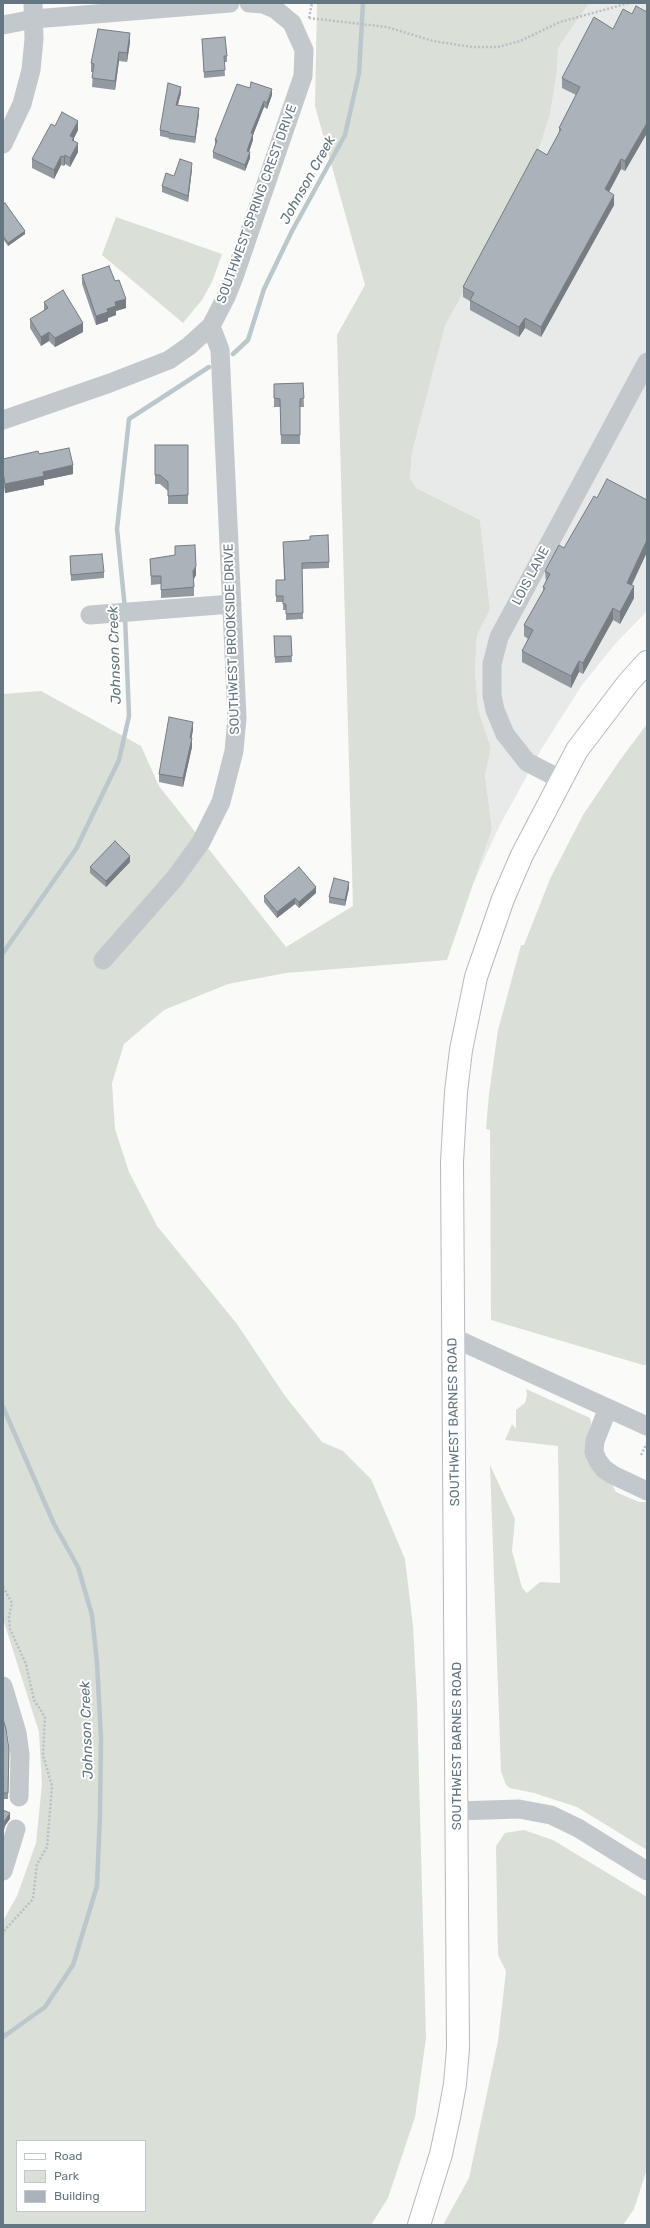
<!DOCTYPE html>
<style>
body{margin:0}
#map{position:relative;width:650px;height:2228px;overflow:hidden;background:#fafaf8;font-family:Rubik,sans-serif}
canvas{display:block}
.frame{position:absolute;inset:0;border:4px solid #657683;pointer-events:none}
.legend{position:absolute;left:16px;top:2140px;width:130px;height:72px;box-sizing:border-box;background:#fff;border:1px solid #c1c8cd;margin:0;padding:5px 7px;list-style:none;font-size:12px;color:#657683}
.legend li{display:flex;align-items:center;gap:8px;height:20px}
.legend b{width:20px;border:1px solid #c1c8cd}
</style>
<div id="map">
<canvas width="650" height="2228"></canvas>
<div class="frame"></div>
<ul class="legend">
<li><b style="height:5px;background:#fff"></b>Road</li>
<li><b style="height:11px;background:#dadfd7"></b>Park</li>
<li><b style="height:11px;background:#aab3b9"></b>Building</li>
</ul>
</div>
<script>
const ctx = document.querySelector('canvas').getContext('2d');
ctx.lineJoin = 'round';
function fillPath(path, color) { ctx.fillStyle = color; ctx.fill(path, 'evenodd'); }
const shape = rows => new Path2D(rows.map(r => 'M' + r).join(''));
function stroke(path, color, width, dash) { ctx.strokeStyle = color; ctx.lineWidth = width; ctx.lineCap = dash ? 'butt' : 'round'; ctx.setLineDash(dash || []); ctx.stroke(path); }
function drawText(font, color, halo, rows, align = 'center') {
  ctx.font = font + ' Rubik,sans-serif'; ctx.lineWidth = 4; ctx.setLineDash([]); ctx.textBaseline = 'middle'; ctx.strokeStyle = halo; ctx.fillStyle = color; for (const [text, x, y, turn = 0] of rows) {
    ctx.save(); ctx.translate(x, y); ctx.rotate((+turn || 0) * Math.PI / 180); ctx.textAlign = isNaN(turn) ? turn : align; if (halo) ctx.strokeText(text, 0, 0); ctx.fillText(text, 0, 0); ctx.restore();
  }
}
const built = shape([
 [589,3,647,3,647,611,616,643,582,685,542,748,500,825,486,855,472,887,447,960,492,829,485,775,491,748,478,709,475,670,477,635,490,608,480,520,416,488,410,478,412,453,445,326,537,155,550,115,557,72,558,48]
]);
const green = shape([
 [317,3,589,3,558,48,557,72,550,115,537,155,445,326,412,453,410,478,416,488,480,520,490,609,477,635,475,670,478,709,491,748,485,775,492,829,447,960,286,973,228,984,164,1010,124,1044,112,1083,115,1129,129,1172,157,1226,237,1324,285,1396,322,1442,343,1451,371,1479,405,1559,413,1626,417,1702,426,2038,415,2117,388,2198,371,2225,3,2225,3,1921,17,1896,36,1843,42,1784,39,1732,3,1619,3,694,41,691,141,746,159,786,286,947,353,906,337,335,365,285,315,106],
 [17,2141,145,2141,145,2211,17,2211],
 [116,217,222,254,212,282,202,300,183,323,102,255],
 [647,724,647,1365,643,1365,491,1320,490,1130,486,1129,489,1094,498,1030,521,945,524,945,550,879,583,815,620,760],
 [526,1389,590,1418,591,1423,585,1447,589,1464,598,1475,612,1484,616,1492,639,1502,647,1502,647,1850,577,1807,534,1793,510,1788,506,1785,501,1771,490,1465,515,1519,512,1551,522,1588,527,1593,540,1582,560,1583,558,1446,505,1440,512,1424,516,1429,516,1410,525,1403,527,1395],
 [524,1830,553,1840,647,1897,647,2169,634,2209,623,2225,443,2225,469,2178,498,2041,506,1971,498,1955,496,1846,505,1833]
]);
const stream = shape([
 [233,354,248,340,264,289,292,231,345,135,359,73,363,3],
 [125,609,117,529,129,419,209,367],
 [3,953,76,849,119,760,129,716,125,616],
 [3,1407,54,1524,78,1567,92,1615,97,1663,101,1738,100,1814,97,1886,73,1965,45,2007,3,2037]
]);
const path = shape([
 [309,18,387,27,433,41,472,47,498,47,520,41,560,22,629,3],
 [309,18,312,3],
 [641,1455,647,1443],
 [3,1587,12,1603,9,1617,10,1629,26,1664,34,1700,45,1717,43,1755,52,1786,47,1847,37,1864,33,1899,3,1932]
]);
const minor = shape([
 [3,25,34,19,230,3],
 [3,144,22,104,31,70,34,39,33,3],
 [3,420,110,383,169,360,189,346,211,326,226,297,234,277,303,76,304,50,292,23,275,9,263,4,249,3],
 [90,615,232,604],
 [562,780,527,762,505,734,495,710,492,695,492,664,499,637,647,362],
 [103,960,175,878,201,842,221,802,234,751,237,718,220,350,211,326],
 [454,1338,647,1426],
 [608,1408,595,1441,594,1452,598,1461,604,1469,613,1475,647,1491],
 [3,1686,17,1733,20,1754,19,1797],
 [457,1811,519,1809,551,1815,578,1828,647,1871],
 [3,1871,16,1829]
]);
const major = shape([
 [419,2225,441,2154,449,2117,455,2084,458,2049,452,1162,456,1092,461,1050,476,977,503,899,522,855,577,750,628,683,647,662]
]);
const wall = shape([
 [647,12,647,133,625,171,621,169,609,192,614,205,541,337,525,328,519,337,470,310,470,301,463,297,463,287,547,155,559,133,559,128,576,95,562,88,562,78,613,29,632,14],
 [202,39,227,56,227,62,224,62,225,76,204,78],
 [130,42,127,62,119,61,115,90,92,87,93,72,91,72,91,63],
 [181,93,178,105,199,114,195,143,169,139,169,138,160,136,160,130],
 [272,95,267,109,264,107,253,135,253,140,249,152,250,158,245,171,213,158,213,152,215,146,215,140],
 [55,126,78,130,74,138,74,141,78,152,70,167,65,164,64,166,61,165,54,179,32,168,32,159],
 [192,169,188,202,162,192,162,186,174,176],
 [3,204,25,234,8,246,3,239],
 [82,275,115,281,126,308,116,311,116,315,108,318,108,321,96,325,82,284],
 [44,302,83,332,55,347,49,341,41,346,30,328,30,319,44,311],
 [303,383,304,407,300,407,300,444,281,444,280,407,274,407,274,384],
 [155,445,188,445,188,504,168,504,168,491,160,484,155,484],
 [39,454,73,474,44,480,44,485,5,493,3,481,3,459],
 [597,498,647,500,647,552,632,585,634,598,620,624,613,620,583,674,579,672,571,688,522,662,522,651,528,639,524,636,524,625,543,591,543,587,546,583,545,571,564,548],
 [283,542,329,562,329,568,302,569,303,619,286,620,286,610,283,610,283,602,276,602,276,580,284,580],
 [175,546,196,575,194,579,194,596,161,598,161,584,151,585,150,559,175,556],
 [70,556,104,572,104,578,71,581],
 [274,636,291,636,292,662,275,663],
 [193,730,191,738,192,747,183,787,159,782,159,774],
 [130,862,106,887,90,873,90,867],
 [349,888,345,906,329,903,329,897],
 [316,893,299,908,295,904,277,918,264,902,264,896],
 [3,1719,9,1749,8,1799,3,1799]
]);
const shadedWall = shape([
 [130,33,130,42,127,62,127,53],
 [119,52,119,61,115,90,115,81],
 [181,87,181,93,176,111,176,105],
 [272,89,272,95,267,109,267,103],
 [264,101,264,107,253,135,253,140,247,157,247,151,251,133],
 [199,108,199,114,195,143,195,137],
 [78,121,78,130,74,138,74,147,70,136],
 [647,123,647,133,625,171,625,161],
 [78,143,78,152,70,167,70,158],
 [250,152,250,158,245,171,245,165],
 [65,155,65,164,64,166,64,157],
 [61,156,61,165,54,179,54,170],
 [621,159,621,169,605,199,605,189],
 [192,163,192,169,188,202,188,196],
 [614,195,614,205,541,337,541,327],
 [25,231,25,234,8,246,8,243],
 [126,299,126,308,116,311,116,315,108,318,108,321,96,325,96,316,115,302],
 [525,318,525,328,519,337,519,327],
 [83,323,83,332,55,347,55,338],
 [49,332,49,341,41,346,41,337],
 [73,465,73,474,44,480,44,485,5,493,5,484,43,472],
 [647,540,647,552,627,594,627,583],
 [196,566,196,575,193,580,193,571],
 [634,586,634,598,620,624,620,612],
 [613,608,613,620,583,674,583,663],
 [579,661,579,672,571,688,571,676],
 [193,722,193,730,190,747,190,738],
 [192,738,192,747,183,787,183,778],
 [130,856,130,862,106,887,106,881],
 [349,882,349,888,345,906,345,900],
 [316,887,316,893,299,908,299,902],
 [295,898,295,904,277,918,277,912],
 [10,1813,10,1819,5,1826,3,1834,3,1828,5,1820]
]);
const building = shape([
 [636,6,647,12,647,123,625,161,621,159,605,189,614,195,541,327,525,318,519,327,470,300,474,293,463,287,537,149,547,155,561,129,559,128,580,87,562,78,594,17,613,29,623,9,632,14,636,6],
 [98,29,130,33,127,53,119,52,115,81,92,78,94,64,91,63,98,29],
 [225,37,227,56,224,56,225,70,204,72,202,39,225,37],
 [251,82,272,89,267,103,264,101,251,133,253,134,247,151,250,152,245,165,213,152,217,140,215,140,237,84,250,88,251,82],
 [168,83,181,87,176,105,199,108,195,137,169,133,169,132,160,130,168,83],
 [62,112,78,121,70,136,74,138,72,140,78,143,70,158,65,155,64,157,61,156,54,170,32,159,51,124,55,126,62,112],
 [180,159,192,163,188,196,162,186,166,173,174,176,180,159],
 [5,203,25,231,8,243,3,236,3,204,5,203],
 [109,266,115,281,119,280,126,299,115,302,116,306,107,309,108,312,96,316,82,275,109,266],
 [63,290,83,323,55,338,49,332,41,337,30,319,48,308,44,302,63,290],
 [303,383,304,398,300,399,300,435,281,435,280,399,274,398,274,384,303,383],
 [155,445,188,445,188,495,168,496,168,482,160,475,155,475,155,445],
 [69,448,73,465,43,472,44,476,5,484,3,472,3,459,38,451,39,454,69,448],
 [607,479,647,500,647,540,627,583,634,586,620,612,613,608,583,663,579,661,571,676,522,651,533,630,524,625,545,588,543,587,550,574,545,571,559,545,564,548,594,496,597,498,607,479],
 [328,535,329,562,302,563,303,613,286,614,286,604,283,604,283,596,276,596,276,580,285,580,283,542,310,540,310,536,328,535],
 [195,545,196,566,193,571,194,587,161,590,161,576,151,576,150,559,175,555,175,546,195,545],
 [102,554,104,572,71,575,70,556,102,554],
 [274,636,291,636,292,656,275,657,274,636],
 [169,717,193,722,190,738,192,738,183,778,159,774,169,717],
 [115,841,130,856,106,881,90,867,115,841],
 [299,867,316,887,299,902,295,898,277,912,264,896,299,867],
 [334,878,349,882,345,900,329,897,334,878],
 [3,1719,6,1729,9,1749,8,1793,3,1793,3,1719],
 [3,1810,10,1813,5,1820,3,1828,3,1810]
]);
const streetNames = [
 ["SOUTHWEST SPRING CREST DRIVE",257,204,-70],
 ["LOIS LANE",531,576,-62],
 ["SOUTHWEST BROOKSIDE DRIVE",232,639,-92],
 ["SOUTHWEST BARNES ROAD",454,1422,-91],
 ["SOUTHWEST BARNES ROAD",457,1746,-90]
];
const waterNames = [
 ["Johnson Creek",308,180,-61],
 ["Johnson Creek",115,655,-92],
 ["Johnson Creek",87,1730,-92]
];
fillPath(built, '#e8e9e9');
fillPath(green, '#dadfd7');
stroke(stream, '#bbc7cb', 4.5);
stroke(major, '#b5babe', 24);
stroke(path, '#bbbfc2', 2.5, [2, 2]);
stroke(minor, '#c3c8cc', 19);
stroke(major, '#fff', 22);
fillPath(wall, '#929a9f');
fillPath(shadedWall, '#777d82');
fillPath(building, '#aab3b9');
stroke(building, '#777d82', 1);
drawText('13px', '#657683', '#fff', streetNames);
drawText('italic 14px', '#60757c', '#fff', waterNames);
</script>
